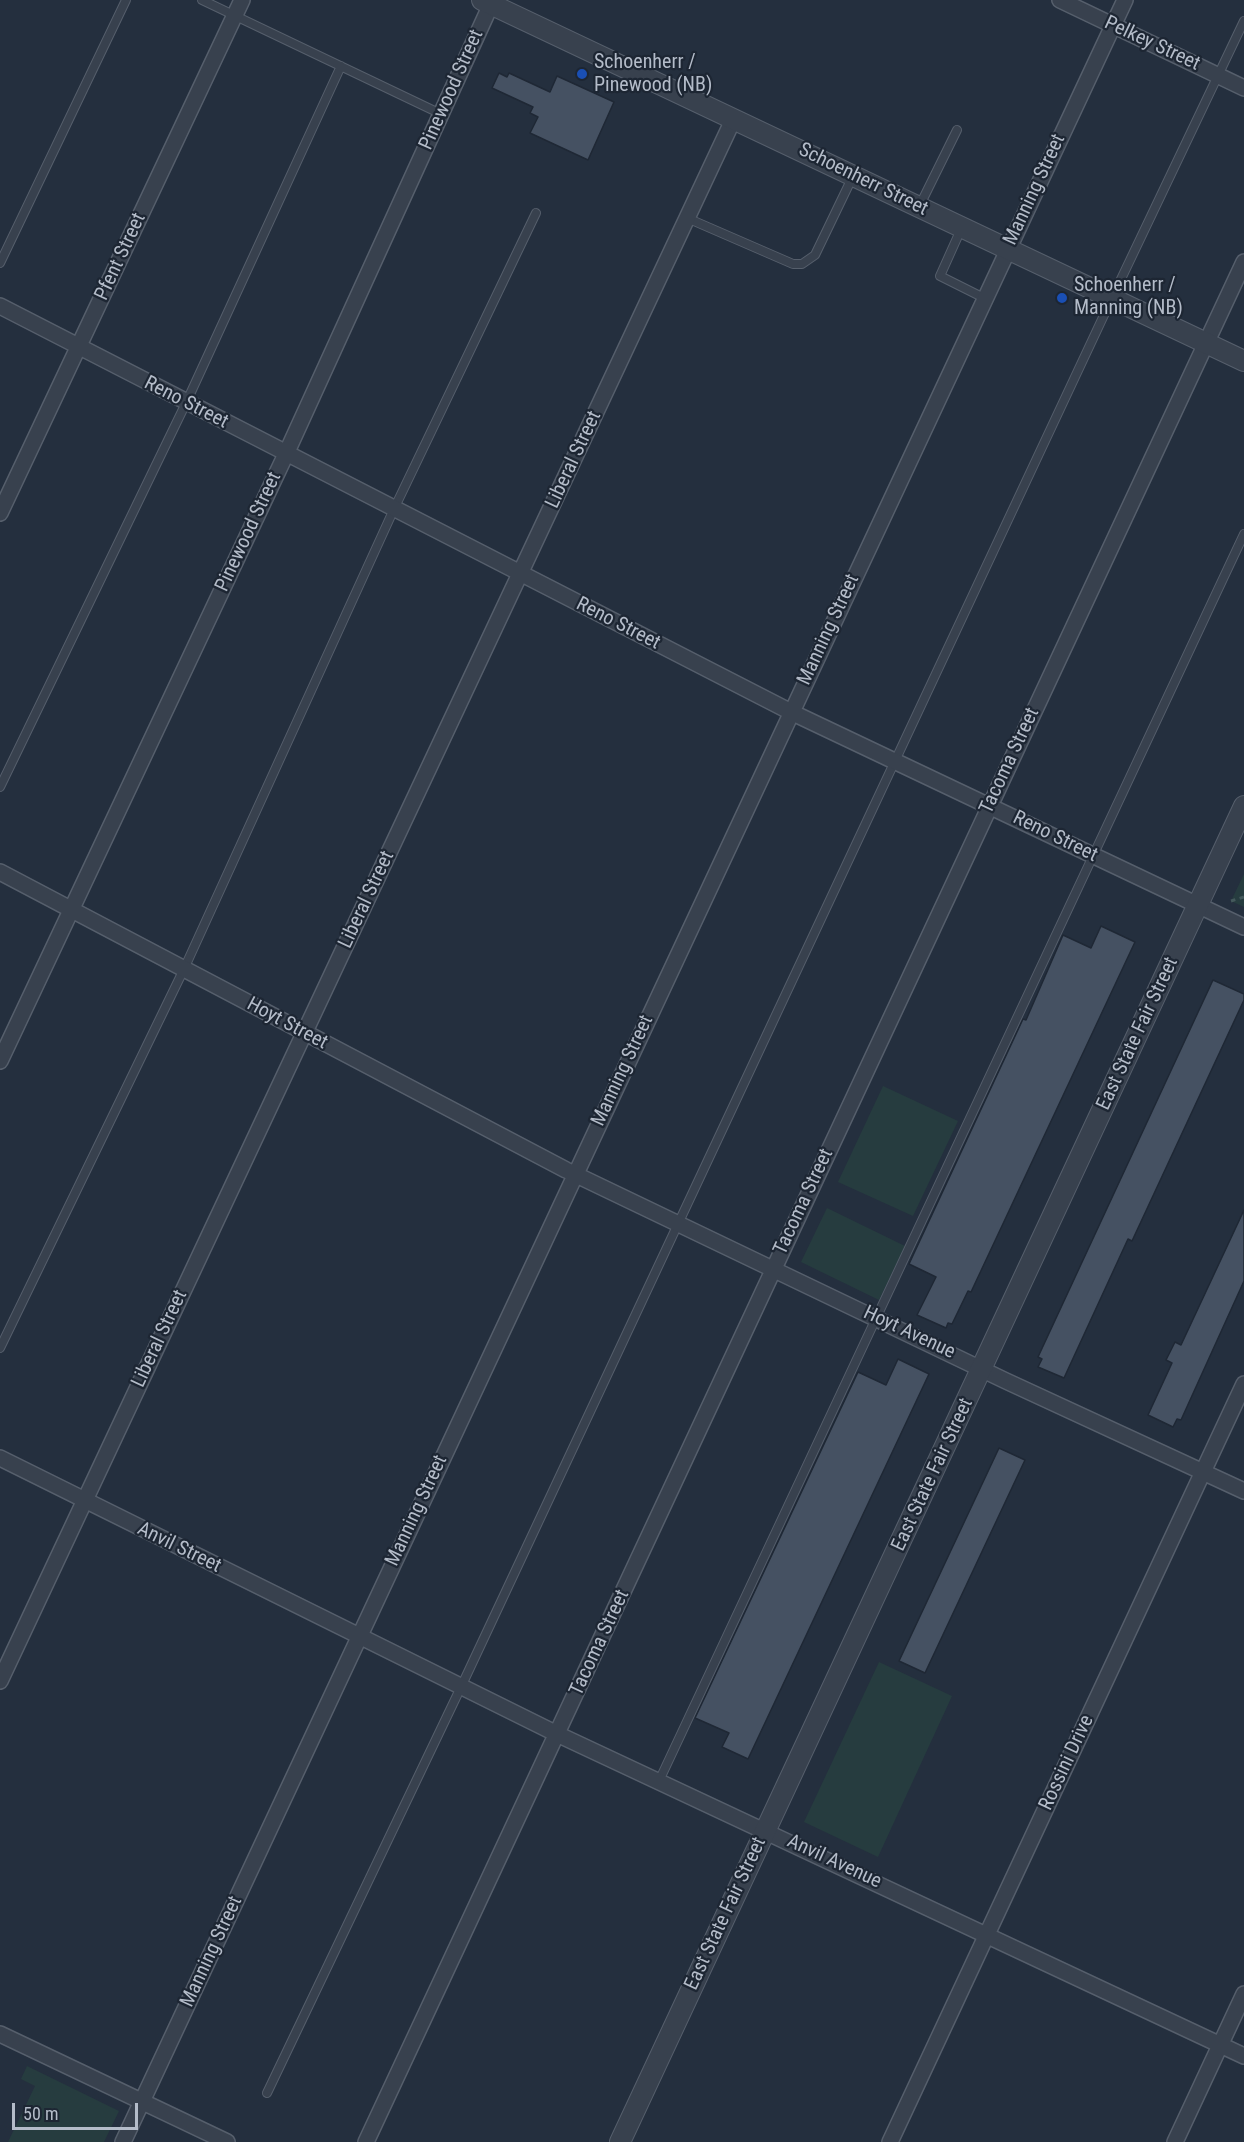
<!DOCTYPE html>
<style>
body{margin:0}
#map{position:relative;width:1244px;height:2142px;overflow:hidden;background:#242f3e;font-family:"Roboto Condensed",sans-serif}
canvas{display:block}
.scale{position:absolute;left:12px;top:2103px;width:126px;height:27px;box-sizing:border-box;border:3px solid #b4bcc9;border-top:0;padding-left:8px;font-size:18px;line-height:21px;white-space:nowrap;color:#b4bcc9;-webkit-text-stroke:4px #1d2633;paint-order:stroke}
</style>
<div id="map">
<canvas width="1244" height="2142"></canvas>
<div class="scale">50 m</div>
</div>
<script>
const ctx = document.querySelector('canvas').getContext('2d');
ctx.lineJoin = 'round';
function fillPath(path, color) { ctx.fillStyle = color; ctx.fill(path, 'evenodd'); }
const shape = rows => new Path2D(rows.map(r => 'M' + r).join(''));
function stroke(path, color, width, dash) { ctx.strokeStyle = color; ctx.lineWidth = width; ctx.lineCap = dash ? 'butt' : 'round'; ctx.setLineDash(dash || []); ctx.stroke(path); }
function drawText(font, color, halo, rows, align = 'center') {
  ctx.font = font + ' "Roboto Condensed",sans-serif'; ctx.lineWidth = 4.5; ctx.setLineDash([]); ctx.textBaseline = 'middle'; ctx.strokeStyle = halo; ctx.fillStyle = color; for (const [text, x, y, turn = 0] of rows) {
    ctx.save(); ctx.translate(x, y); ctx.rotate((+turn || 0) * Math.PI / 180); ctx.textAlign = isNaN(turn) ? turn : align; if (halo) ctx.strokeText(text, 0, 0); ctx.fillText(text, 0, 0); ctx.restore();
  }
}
const green = shape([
 [1244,874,1244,907,1231,901],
 [883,1086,958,1121,913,1216,838,1182],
 [827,1208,905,1246,879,1300,801,1262],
 [879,1662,952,1696,878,1857,804,1822],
 [27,2066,119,2111,104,2142,8,2142,35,2086,21,2079]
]);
const building = shape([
 [499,73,507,77,509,73,550,92,557,76,614,102,588,160,530,133,538,117,530,113,533,107,492,88,499,73],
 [1101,926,1135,942,971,1292,968,1291,952,1324,948,1323,946,1328,917,1315,936,1277,909,1264,1023,1019,1026,1020,1063,935,1091,948,1101,926],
 [1213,980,1244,994,1244,1000,1132,1241,1128,1239,1064,1378,1038,1367,1042,1359,1038,1357,1213,980],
 [1244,1210,1244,1281,1181,1420,1177,1419,1173,1427,1148,1415,1172,1363,1166,1360,1175,1342,1181,1345,1244,1210],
 [898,1359,929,1374,748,1759,722,1747,729,1733,695,1718,858,1372,886,1385,898,1359],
 [999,1448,1025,1460,925,1673,899,1661,999,1448]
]);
const path = shape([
 [1231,901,1244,897]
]);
const service = shape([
 [202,0,441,114],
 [920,205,957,130],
 [687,218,793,264,802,264,815,255,853,176],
 [962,227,940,276,984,298],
 [0,263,126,0],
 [0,787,186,403,341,66],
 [0,1348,184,969,394,509,536,213],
 [659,1781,1244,534],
 [267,2093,461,1687,1112,298,1244,21]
]);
const minor = shape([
 [1060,0,1244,88],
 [0,306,791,712,1244,927],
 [0,513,242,0],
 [0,872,566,1170,1006,1381,1244,1491],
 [0,1061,286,454,493,0],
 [0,1458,557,1734,1244,2056],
 [0,1681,734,118],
 [0,2034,227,2142],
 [123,2142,1125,0],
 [366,2142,1244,262],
 [890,2142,1244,1384],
 [1175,2142,1244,1994]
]);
const tertiary = shape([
 [482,0,1244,361],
 [620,2142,1244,806]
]);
const markers = [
 [582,74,6,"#1a4fb4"],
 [1062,298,6,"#1a4fb4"]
];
const streetNames = [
 ["Pelkey Street",1152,44,25],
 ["Pinewood Street",452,90,-66],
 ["Schoenherr Street",863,180,26],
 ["Manning Street",1035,190,-65],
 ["Pfent Street",121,257,-65],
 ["Reno Street",186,403,27],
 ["Liberal Street",574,460,-65],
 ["Pinewood Street",249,532,-65],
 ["Reno Street",618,624,27],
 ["Manning Street",829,630,-65],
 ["Tacoma Street",1010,761,-65],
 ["Reno Street",1055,837,26],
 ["Liberal Street",367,900,-65],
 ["Hoyt Street",287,1024,28],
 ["East State Fair Street",1138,1034,-65],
 ["Manning Street",623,1071,-65],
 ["Tacoma Street",804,1202,-65],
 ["Hoyt Avenue",909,1333,25],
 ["Liberal Street",160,1339,-65],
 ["East State Fair Street",933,1475,-65],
 ["Manning Street",417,1511,-65],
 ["Anvil Street",179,1548,26],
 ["Tacoma Street",600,1643,-65],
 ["Rossini Drive",1067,1763,-65],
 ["Anvil Avenue",834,1862,25],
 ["East State Fair Street",726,1914,-65],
 ["Manning Street",212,1952,-65]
];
const poiNames = [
 ["Schoenherr /",594,63],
 ["Pinewood (NB)",594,86],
 ["Schoenherr /",1074,286],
 ["Manning (NB)",1074,309]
];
fillPath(green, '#263c3f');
fillPath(building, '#455162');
stroke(building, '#1f2835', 1.5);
stroke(service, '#565f6c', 10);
stroke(minor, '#565f6c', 18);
stroke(tertiary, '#565f6c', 22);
stroke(path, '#44595c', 3, [4.5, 4.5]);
stroke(service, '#38414e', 8);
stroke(minor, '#38414e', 15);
stroke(tertiary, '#38414e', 20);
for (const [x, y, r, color] of markers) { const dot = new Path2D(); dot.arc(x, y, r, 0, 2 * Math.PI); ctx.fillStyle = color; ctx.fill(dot); stroke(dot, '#1d2633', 2); }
drawText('20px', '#b4bcc9', '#1d2633', streetNames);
drawText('20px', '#b4bcc9', '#1d2633', poiNames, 'left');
</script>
